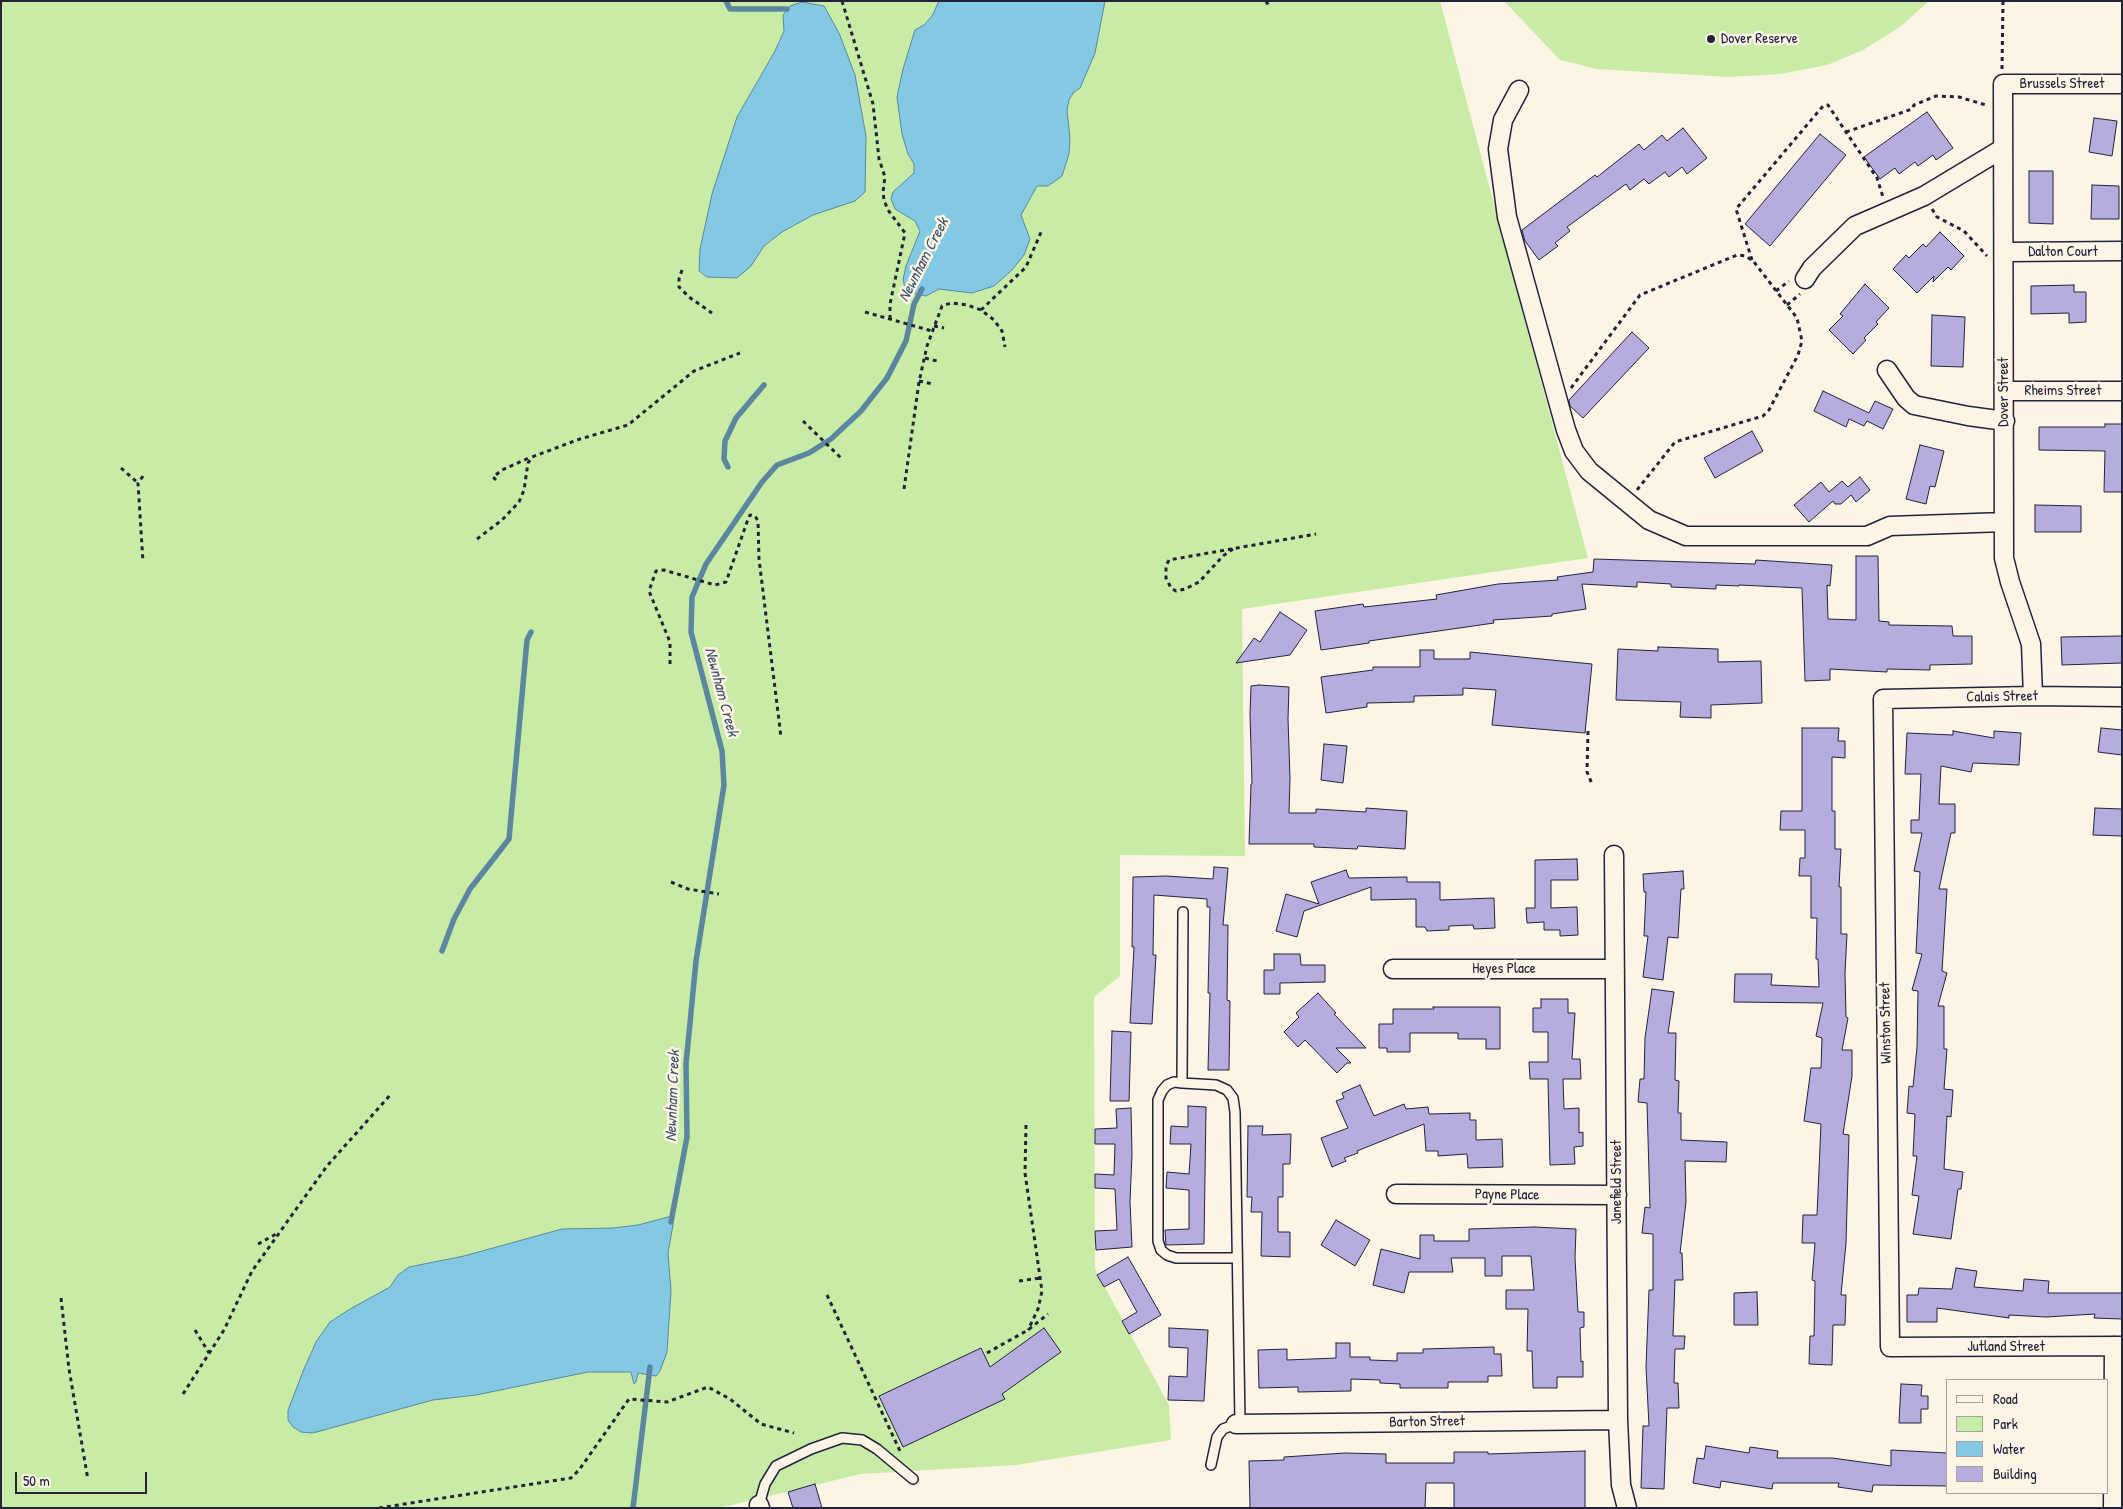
<!DOCTYPE html>
<style>
body{margin:0}
#map{position:relative;width:2123px;height:1509px;overflow:hidden;background:#fcf5e5;font-family:"Patrick Hand",sans-serif}
canvas{display:block}
.frame{position:absolute;inset:0;border:2px solid #22223b;pointer-events:none}
.legend{position:absolute;left:1946px;top:1379px;width:162px;height:115px;box-sizing:border-box;background:#fcf5e5;border:1px solid #a5a1a1;margin:0;padding:6px 9px;list-style:none;font-size:15px;color:#22223b}
.legend li{display:flex;align-items:center;gap:10px;height:25px}
.legend b{width:25px;border:1px solid #a5a1a1}
.scale{position:absolute;left:15px;top:1472px;width:132px;height:22px;box-sizing:border-box;border:2px solid #22223b;border-top:0;padding-left:6px;font-size:15px;line-height:18px;white-space:nowrap;color:#22223b;-webkit-text-stroke:4px #fcf5e5;paint-order:stroke}
</style>
<div id="map">
<canvas width="2123" height="1509"></canvas>
<div class="frame"></div>
<ul class="legend">
<li><b style="height:6px;background:#fcf5e5"></b>Road</li>
<li><b style="height:14px;background:#c8eca5"></b>Park</li>
<li><b style="height:14px;background:#83c9e4"></b>Water</li>
<li><b style="height:14px;background:#b6adde"></b>Building</li>
</ul>
<div class="scale">50 m</div>
</div>
<script>
const ctx = document.querySelector('canvas').getContext('2d');
ctx.lineJoin = 'round';
function fillPath(path, color) { ctx.fillStyle = color; ctx.fill(path, 'evenodd'); }
const shape = rows => new Path2D(rows.map(r => 'M' + r).join(''));
function stroke(path, color, width, dash) { ctx.strokeStyle = color; ctx.lineWidth = width; ctx.lineCap = dash ? 'butt' : 'round'; ctx.setLineDash(dash || []); ctx.stroke(path); }
function drawText(font, color, halo, rows, align = 'center') {
  ctx.font = font + ' "Patrick Hand",sans-serif'; ctx.lineWidth = 5; ctx.setLineDash([]); ctx.textBaseline = 'middle'; ctx.strokeStyle = halo; ctx.fillStyle = color; for (const [text, x, y, turn = 0] of rows) {
    ctx.save(); ctx.translate(x, y); ctx.rotate((+turn || 0) * Math.PI / 180); ctx.textAlign = isNaN(turn) ? turn : align; if (halo) ctx.strokeText(text, 0, 0); ctx.fillText(text, 0, 0); ctx.restore();
  }
}
const green = shape([
 [1,1,1440,1,1588,558,1242,609,1245,856,1120,855,1120,976,1094,997,1095,1269,1169,1405,1171,1440,1016,1465,861,1474,719,1508,1,1508],
 [1504,1,1929,1,1900,27,1863,50,1827,65,1781,74,1728,77,1597,69,1560,60]
]);
const water = shape([
 [939,1,1105,1,1095,53,1080,88,1074,92,1069,100,1067,110,1070,138,1069,154,1062,176,1048,186,1037,186,1021,215,1030,239,1024,255,1012,270,994,286,972,293,939,289,926,296,906,292,903,280,906,266,920,231,915,221,895,209,891,199,893,192,914,173,914,164,908,154,902,134,897,97,903,69,915,30,924,25,932,16,939,1],
 [802,2,824,6,839,33,855,75,866,136,865,192,855,201,813,215,782,232,764,246,751,266,737,278,707,277,699,271,700,249,712,194,737,117,775,51,784,31,783,15,790,6,802,2],
 [672,1216,673,1225,668,1253,671,1291,667,1352,660,1371,656,1376,638,1373,636,1382,634,1384,631,1372,588,1372,476,1395,433,1400,313,1433,301,1432,293,1427,288,1420,288,1410,304,1369,316,1342,330,1322,350,1309,390,1287,398,1275,409,1267,464,1256,562,1229,613,1228,638,1225,672,1216]
]);
const stream = shape([
 [726,1,730,9,787,9],
 [728,467,724,459,725,441,736,418,764,385],
 [442,951,454,919,470,889,509,839,527,640,531,632],
 [671,1222,687,1137,686,1064,696,961,724,785,722,751,691,632,692,597,706,564,762,482,777,465,809,453,831,439,861,411,887,378,906,341,914,304,922,289],
 [633,1508,650,1367]
]);
const building = shape([
 [1927,112,1953,148,1936,160,1933,155,1918,166,1915,162,1899,174,1895,168,1880,179,1864,157,1927,112],
 [2094,118,2117,121,2112,156,2089,152,2094,118],
 [1683,128,1707,158,1687,174,1682,167,1669,177,1665,172,1649,184,1644,179,1630,190,1626,184,1567,227,1570,231,1555,243,1558,246,1539,260,1525,241,1522,230,1595,175,1597,177,1639,144,1644,150,1662,135,1667,141,1683,128],
 [1820,134,1846,155,1770,246,1745,224,1820,134],
 [2029,171,2053,171,2053,224,2029,223,2029,171],
 [2092,185,2119,186,2119,219,2091,219,2092,185],
 [1940,232,1964,256,1951,270,1948,267,1933,282,1934,276,1917,293,1893,269,1906,255,1909,258,1923,244,1926,247,1940,232],
 [1865,284,1889,308,1876,322,1878,324,1864,338,1866,340,1853,354,1829,330,1843,316,1840,314,1865,284],
 [2074,285,2074,292,2086,292,2086,322,2069,323,2069,313,2031,314,2031,286,2074,285],
 [1932,315,1965,317,1963,367,1931,366,1932,315],
 [1632,332,1649,348,1583,418,1570,406,1569,400,1632,332],
 [1823,391,1869,413,1875,401,1893,409,1883,429,1867,421,1864,426,1849,419,1846,427,1814,411,1823,391],
 [2105,424,2122,424,2122,492,2104,492,2105,451,2039,450,2039,427,2105,427,2105,424],
 [1752,431,1763,451,1715,478,1704,458,1752,431],
 [1920,445,1944,451,1935,487,1930,486,1926,504,1906,499,1920,445],
 [1860,477,1870,490,1856,502,1851,495,1841,504,1835,504,1833,501,1809,522,1794,505,1821,482,1829,492,1842,481,1848,487,1860,477],
 [2035,505,2081,506,2081,532,2035,532,2035,505],
 [1856,556,1878,556,1879,621,1889,622,1889,625,1952,626,1953,636,1972,636,1972,664,1930,665,1930,670,1887,669,1887,672,1830,669,1830,680,1805,681,1802,588,1739,585,1739,586,1716,585,1716,589,1671,587,1671,584,1637,582,1637,587,1582,584,1586,609,1552,614,1552,616,1493,620,1494,623,1369,641,1369,643,1321,650,1315,611,1363,604,1364,607,1437,599,1436,595,1498,584,1558,580,1557,577,1593,572,1594,559,1755,564,1756,560,1832,565,1830,586,1827,585,1828,619,1856,620,1856,556],
 [1280,612,1307,630,1290,655,1236,663,1254,638,1260,642,1280,612],
 [2122,636,2122,663,2062,665,2061,637,2122,636],
 [1658,647,1718,649,1718,662,1761,661,1762,703,1711,705,1711,718,1680,717,1681,702,1616,700,1618,649,1658,651,1658,647],
 [1420,650,1434,650,1434,659,1470,659,1470,652,1592,664,1585,733,1492,725,1496,690,1463,688,1463,695,1414,696,1414,702,1367,703,1367,707,1326,713,1321,677,1373,670,1373,667,1420,667,1420,650],
 [1259,685,1289,687,1288,719,1290,778,1289,813,1316,813,1316,809,1366,812,1366,808,1407,811,1405,849,1358,846,1357,849,1314,847,1314,844,1249,844,1251,784,1252,784,1250,714,1251,686,1259,685],
 [1802,728,1839,728,1838,741,1845,741,1845,758,1832,757,1832,811,1835,811,1835,849,1841,849,1839,887,1841,887,1841,934,1847,934,1845,973,1846,1017,1848,1018,1842,1050,1852,1050,1852,1076,1843,1134,1849,1135,1846,1243,1841,1295,1846,1295,1845,1325,1833,1325,1832,1365,1809,1364,1810,1336,1814,1336,1815,1281,1812,1280,1815,1243,1802,1243,1803,1215,1817,1215,1821,1124,1804,1121,1811,1068,1821,1068,1822,1038,1816,1036,1823,1003,1734,1002,1735,974,1772,974,1771,985,1819,987,1818,959,1816,959,1817,918,1811,918,1811,876,1799,876,1800,858,1805,858,1805,830,1780,830,1781,811,1802,811,1802,728],
 [2101,728,2122,730,2122,755,2098,752,2101,728],
 [1953,731,1994,738,1994,731,2021,733,2019,765,1973,763,1971,772,1941,766,1939,804,1955,804,1955,833,1951,833,1939,889,1947,889,1942,971,1947,973,1938,1006,1944,1006,1944,1049,1947,1049,1944,1089,1953,1090,1951,1117,1947,1116,1944,1169,1963,1172,1961,1189,1958,1189,1951,1239,1913,1234,1919,1196,1912,1195,1917,1156,1913,1156,1915,1114,1907,1113,1909,1086,1913,1087,1917,1047,1918,991,1912,990,1922,954,1916,953,1920,872,1914,871,1922,833,1911,833,1911,820,1919,820,1921,774,1905,774,1907,733,1953,735,1953,731],
 [1324,744,1347,746,1343,783,1321,780,1324,744],
 [2095,808,2122,809,2122,836,2093,835,2095,808],
 [1577,859,1578,880,1551,880,1551,908,1577,907,1578,935,1560,936,1560,930,1544,930,1544,922,1527,923,1526,908,1535,908,1535,860,1577,859],
 [1214,867,1228,868,1223,925,1228,925,1227,1000,1230,1001,1229,1070,1208,1070,1210,993,1208,993,1210,907,1207,907,1207,899,1154,895,1153,955,1156,955,1152,1024,1130,1023,1134,947,1132,947,1133,877,1166,876,1213,879,1214,867],
 [1346,870,1349,878,1407,877,1407,882,1440,882,1440,900,1494,898,1495,928,1474,929,1473,925,1449,926,1449,930,1427,931,1425,927,1416,927,1416,899,1371,900,1371,887,1304,911,1297,937,1276,931,1286,894,1319,904,1311,882,1346,870],
 [1683,871,1684,889,1681,889,1678,938,1668,937,1663,980,1643,977,1648,936,1644,936,1646,892,1644,892,1643,874,1683,871],
 [1274,954,1300,954,1301,965,1325,965,1325,982,1280,983,1280,994,1264,994,1264,970,1274,970,1274,954],
 [1652,989,1674,992,1668,1033,1676,1033,1675,1080,1679,1081,1678,1113,1681,1113,1681,1140,1727,1142,1726,1162,1685,1161,1686,1202,1680,1253,1682,1253,1683,1280,1675,1280,1673,1336,1685,1336,1684,1349,1675,1349,1674,1383,1678,1383,1679,1408,1667,1408,1664,1489,1641,1488,1643,1426,1649,1426,1646,1367,1649,1290,1653,1290,1653,1234,1642,1233,1645,1207,1650,1208,1647,1103,1638,1102,1640,1079,1644,1079,1645,1038,1652,989],
 [1318,993,1336,1013,1334,1014,1366,1048,1336,1048,1351,1063,1347,1063,1337,1073,1305,1040,1298,1047,1284,1032,1299,1017,1296,1013,1318,993],
 [1541,999,1568,999,1568,1013,1575,1013,1572,1059,1580,1059,1581,1079,1563,1079,1564,1109,1579,1108,1579,1133,1583,1132,1583,1146,1574,1147,1575,1164,1550,1165,1548,1079,1530,1079,1529,1062,1548,1062,1548,1032,1533,1032,1533,1008,1541,1008,1541,999],
 [1433,1007,1500,1007,1500,1049,1486,1049,1486,1039,1458,1039,1458,1033,1410,1033,1410,1052,1387,1052,1387,1048,1379,1048,1379,1024,1393,1024,1393,1009,1434,1009,1433,1007],
 [1112,1031,1131,1032,1129,1101,1110,1101,1112,1031],
 [1360,1085,1374,1116,1404,1104,1406,1109,1428,1107,1429,1114,1470,1113,1470,1120,1476,1120,1476,1140,1502,1139,1503,1167,1468,1168,1467,1154,1438,1156,1438,1151,1426,1151,1424,1124,1357,1151,1358,1153,1344,1158,1346,1161,1332,1167,1321,1138,1348,1128,1336,1101,1344,1098,1342,1093,1360,1085],
 [1188,1106,1206,1107,1204,1244,1166,1245,1165,1230,1189,1229,1189,1190,1166,1188,1167,1172,1189,1174,1191,1144,1170,1144,1171,1126,1188,1127,1188,1106],
 [1131,1108,1132,1155,1130,1201,1132,1247,1096,1250,1095,1231,1117,1230,1115,1189,1095,1188,1095,1174,1114,1175,1115,1144,1095,1144,1095,1129,1117,1128,1116,1109,1131,1108],
 [1248,1126,1263,1126,1262,1135,1291,1134,1290,1164,1283,1164,1283,1197,1278,1197,1278,1232,1290,1232,1290,1257,1261,1256,1262,1212,1251,1212,1252,1197,1247,1197,1248,1126],
 [1336,1220,1370,1240,1355,1266,1321,1245,1336,1220],
 [1534,1227,1576,1229,1575,1258,1578,1312,1584,1312,1584,1327,1580,1328,1581,1362,1583,1361,1583,1377,1557,1377,1557,1388,1533,1388,1532,1351,1527,1351,1528,1309,1506,1309,1506,1290,1534,1290,1531,1256,1502,1256,1502,1276,1485,1276,1485,1258,1451,1258,1453,1272,1409,1272,1404,1293,1373,1285,1381,1249,1420,1259,1420,1235,1434,1235,1434,1241,1469,1241,1469,1229,1534,1227],
 [1128,1257,1161,1315,1129,1334,1122,1321,1137,1312,1119,1279,1104,1287,1097,1275,1128,1257],
 [1956,1268,1977,1271,1974,1287,2023,1291,2024,1279,2049,1281,2048,1293,2122,1293,2122,1319,2094,1318,2095,1314,2046,1317,2009,1315,2009,1318,1937,1308,1937,1322,1907,1322,1907,1295,1918,1295,1919,1288,1952,1289,1956,1268],
 [1757,1292,1758,1325,1734,1325,1734,1293,1757,1292],
 [1044,1328,1061,1352,1002,1394,1005,1399,903,1447,879,1396,981,1348,990,1367,1044,1328],
 [1169,1328,1208,1330,1204,1401,1168,1400,1169,1376,1187,1377,1188,1348,1169,1347,1169,1328],
 [1336,1343,1350,1343,1350,1357,1370,1357,1370,1360,1397,1361,1397,1353,1423,1353,1423,1349,1494,1347,1494,1354,1501,1354,1502,1376,1488,1376,1488,1382,1448,1382,1448,1388,1400,1388,1400,1384,1380,1383,1380,1380,1351,1379,1351,1391,1298,1392,1298,1387,1259,1388,1258,1350,1287,1349,1287,1360,1336,1358,1336,1343],
 [1901,1384,1922,1385,1921,1396,1928,1396,1928,1409,1921,1409,1921,1423,1899,1423,1901,1384],
 [1706,1446,1749,1453,1750,1447,1778,1451,1777,1458,1832,1458,1891,1466,1891,1450,1947,1453,1947,1486,1873,1485,1872,1492,1838,1487,1839,1483,1773,1483,1772,1489,1721,1481,1720,1488,1693,1483,1697,1458,1704,1459,1706,1446],
 [1585,1451,1585,1508,1454,1508,1454,1483,1426,1483,1425,1508,1250,1508,1249,1461,1284,1460,1284,1457,1345,1453,1386,1454,1386,1463,1454,1463,1454,1452,1488,1452,1488,1454,1585,1451],
 [815,1484,822,1508,793,1508,788,1492,815,1484]
]);
const path = shape([
 [842,1,873,104,879,159,885,177,883,192,884,200,888,210,905,233,890,304,890,320],
 [1266,1,1270,8],
 [2002,69,2003,1],
 [1846,132,1912,109,1914,105,1936,96,1959,97,1986,105],
 [1932,209,1937,217,1964,231,1987,256],
 [1752,260,1736,209,1823,106,1828,105,1846,132,1877,178,1883,197],
 [682,270,679,279,679,287,689,297,712,313],
 [1776,291,1789,281],
 [1787,305,1800,294],
 [981,310,1026,267,1042,230],
 [865,312,932,331],
 [934,326,944,328],
 [925,358,937,361],
 [919,381,933,384],
 [1571,388,1640,295,1737,255,1746,256,1754,262,1797,318,1802,341,1798,355,1769,410,1763,416,1675,442,1637,490],
 [803,421,841,458],
 [121,468,138,483],
 [143,476,138,483,143,562],
 [496,480,493,477,502,470,531,457],
 [904,489,919,382,927,346,942,306,951,303,967,305,981,310,994,320,1002,331,1005,347],
 [477,539,502,520,519,502,524,490,528,463,532,457,577,440,628,425,694,371,740,353],
 [1233,549,1223,556,1199,582,1185,589,1176,591,1171,588,1166,578,1166,566,1169,560,1316,534],
 [670,664,670,642,649,591,656,571,664,570,715,585,726,582,747,522,750,515,755,516,758,521,759,559,781,737],
 [1588,731,1587,772,1592,784],
 [671,882,688,889,719,894],
 [1026,1125,1025,1173,1042,1291,1038,1309,1028,1330],
 [258,1244,278,1233],
 [1019,1281,1040,1278],
 [827,1295,900,1451],
 [61,1298,69,1369,88,1480],
 [195,1330,209,1353],
 [987,1353,1028,1330,1048,1314],
 [183,1394,224,1330,252,1271,327,1166,392,1093],
 [379,1508,571,1478,579,1470,629,1399,667,1402,708,1387,730,1399,761,1424,794,1433]
]);
const service = shape([
 [1183,912,1182,1083,1216,1085,1227,1090,1233,1098,1235,1112,1240,1423],
 [1182,1083,1174,1082,1167,1085,1162,1091,1158,1100,1158,1241,1161,1250,1167,1255,1176,1258,1237,1258],
 [1211,1465,1217,1437,1223,1429,1236,1424],
 [759,1505,765,1484,776,1466,811,1449,842,1438,862,1440,877,1449,913,1479]
]);
const minor = shape([
 [1519,90,1503,120,1498,149,1507,217,1566,430,1574,451,1589,471,1649,520,1686,536,1867,536,1890,526,2004,522],
 [2004,252,2122,251],
 [1805,279,1812,268,1855,226,1924,196,2002,149],
 [1887,370,1906,398,1914,405,1968,416,2005,421],
 [2005,391,2122,391],
 [2033,696,2031,644,2010,582,2004,558,2003,84,2122,84],
 [2122,697,2033,696,1883,699,1890,1347,2122,1346],
 [1614,855,1618,1420,1621,1485,1627,1508],
 [1393,969,1615,969],
 [1396,1194,1617,1195],
 [1236,1424,1618,1420],
 [759,1505,760,1508],
 [2113,1508,2114,1346]
]);
const markers = [
 [1711,39,5,"#22223b"]
];
const poiNames = [
 ["Dover Reserve",1721,39]
];
const streetNames = [
 ["Brussels Street",2062,84],
 ["Dalton Court",2063,252],
 ["Rheims Street",2063,391],
 ["Dover Street",2004,392,-90],
 ["Calais Street",2002,697,-1],
 ["Heyes Place",1504,969],
 ["Winston Street",1886,1023,-91],
 ["Janefield Street",1617,1182,-90],
 ["Payne Place",1507,1195,1],
 ["Jutland Street",2006,1347],
 ["Barton Street",1427,1422,-1]
];
const waterNames = [
 ["Newnham Creek",924,260,-63],
 ["Newnham Creek",721,692,75],
 ["Newnham Creek",673,1096,-88]
];
fillPath(green, '#c8eca5');
fillPath(water, '#83c9e4');
stroke(water, '#5c86a0', 1);
stroke(stream, '#5c86a0', 5.5);
fillPath(building, '#b6adde');
stroke(building, '#22223b', 1);
stroke(service, '#22223b', 12);
stroke(minor, '#22223b', 21);
stroke(path, '#22223b', 3, [4, 4]);
stroke(service, '#fcf5e5', 9);
stroke(minor, '#fcf5e5', 18);
for (const [x, y, r, color] of markers) { const dot = new Path2D(); dot.arc(x, y, r, 0, 2 * Math.PI); ctx.fillStyle = color; ctx.fill(dot); stroke(dot, '#fcf5e5', 2); }
drawText('15px', '#22223b', '#fcf5e5', poiNames, 'left');
drawText('15px', '#22223b', '#fcf5e5', streetNames);
drawText('italic 16px', '#3f546e', '#fcf5e5', waterNames);
</script>
